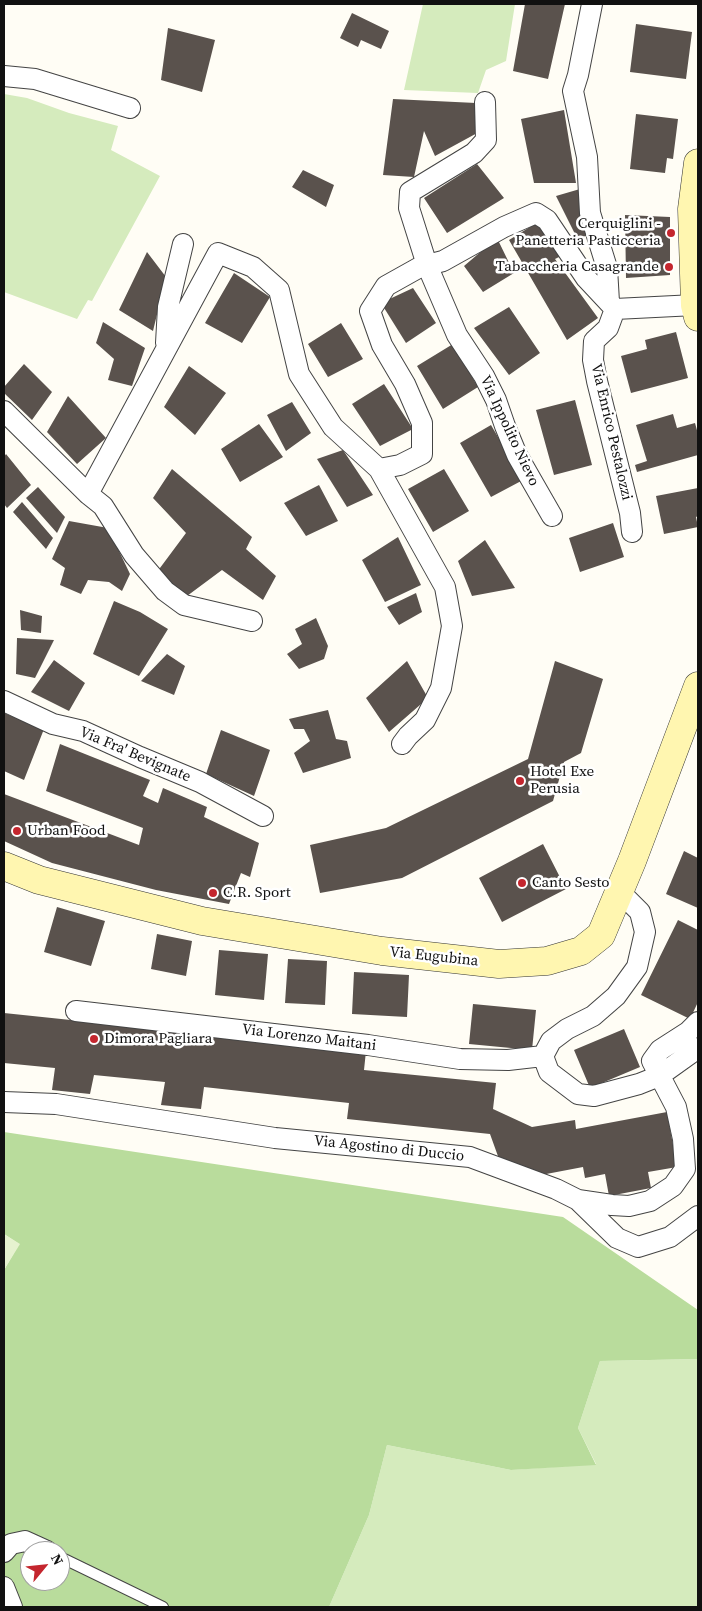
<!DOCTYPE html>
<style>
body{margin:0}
#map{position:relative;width:702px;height:1611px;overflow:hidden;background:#fffdf5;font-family:"Source Serif 4",serif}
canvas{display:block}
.frame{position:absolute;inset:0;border:5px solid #111;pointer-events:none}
.north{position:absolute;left:20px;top:1541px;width:50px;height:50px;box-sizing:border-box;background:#fff;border:1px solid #a0a0a0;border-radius:50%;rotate:62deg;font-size:14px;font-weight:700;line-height:20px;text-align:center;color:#111}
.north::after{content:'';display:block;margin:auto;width:18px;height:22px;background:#c4262e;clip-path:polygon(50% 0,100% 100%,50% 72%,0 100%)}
</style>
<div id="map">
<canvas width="702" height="1611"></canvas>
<div class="frame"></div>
<div class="north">N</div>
</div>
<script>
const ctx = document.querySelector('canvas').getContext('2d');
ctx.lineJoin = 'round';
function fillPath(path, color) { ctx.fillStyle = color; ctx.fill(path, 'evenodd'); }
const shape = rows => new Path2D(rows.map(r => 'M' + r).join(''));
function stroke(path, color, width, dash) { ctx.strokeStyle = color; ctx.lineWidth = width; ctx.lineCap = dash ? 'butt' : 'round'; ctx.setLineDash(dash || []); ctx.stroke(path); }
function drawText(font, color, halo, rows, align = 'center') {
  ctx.font = font + ' "Source Serif 4",serif'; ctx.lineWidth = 5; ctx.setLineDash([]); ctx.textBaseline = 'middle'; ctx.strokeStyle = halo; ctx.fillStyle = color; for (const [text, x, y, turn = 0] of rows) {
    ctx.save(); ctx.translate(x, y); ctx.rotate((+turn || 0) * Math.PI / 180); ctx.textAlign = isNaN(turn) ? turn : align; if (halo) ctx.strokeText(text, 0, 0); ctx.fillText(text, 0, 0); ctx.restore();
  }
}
const green = shape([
 [423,4,515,4,506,61,486,70,478,93,404,90],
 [4,94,27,98,69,113,118,126,111,150,160,176,92,301,88,300,77,319,4,292],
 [698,1359,698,1607,329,1607,369,1515,387,1445,511,1470,596,1464,578,1428,600,1361]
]);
const forest = shape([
 [4,1132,563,1217,698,1310,698,1359,600,1361,578,1428,596,1465,511,1470,387,1445,369,1515,329,1607,4,1607,4,1270,19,1244,4,1234],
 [30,1551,60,1551,60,1581,30,1581]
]);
const pitch = shape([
 [4,1234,20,1244,4,1270]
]);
const building = shape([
 [525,4,565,4,548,79,513,71],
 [352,13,389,31,381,49,361,40,358,47,340,38],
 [636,24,692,32,686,79,630,72],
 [168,28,215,40,202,92,161,80],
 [393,99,476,103,479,132,435,156,424,131,414,177,383,175],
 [564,110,576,183,534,183,521,119],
 [636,114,678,119,673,159,667,158,665,173,630,169],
 [477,164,504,198,447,233,424,198],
 [303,170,334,185,326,207,292,187],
 [580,189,590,235,577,238,556,196],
 [625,215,670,217,670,275,626,278],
 [538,222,561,256,555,259,598,318,567,340,509,240],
 [497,238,514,273,483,292,464,266],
 [147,252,166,277,153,331,119,310],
 [234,273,270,297,242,343,205,323],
 [413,288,436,323,406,343,381,303],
 [509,307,540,353,509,375,474,328],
 [103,322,145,348,132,386,108,380,114,359,96,343],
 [341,323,363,359,328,377,308,344],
 [676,332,688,378,631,393,621,356,647,349,645,340],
 [453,344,478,387,443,409,417,366],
 [24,364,52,392,32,420,4,393,4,387],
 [189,366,226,393,195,435,164,407],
 [384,384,413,429,380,446,352,404],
 [68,396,106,438,77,464,47,432],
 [575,400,592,465,554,475,536,410],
 [292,402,311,433,286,451,267,415],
 [673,414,677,428,695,423,698,434,698,455,637,472,635,465,647,461,636,425],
 [259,424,283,457,240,482,221,449],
 [491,425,523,480,491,497,460,443],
 [343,450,373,495,347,507,317,459],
 [6,454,31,485,7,508,4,504,4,457],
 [172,469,252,537,246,549,276,576,263,600,222,570,187,596,157,572,186,533,153,498],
 [444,469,469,511,433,532,408,489],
 [319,485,338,521,306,536,284,503],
 [38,487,65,517,57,533,26,498],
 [698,488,698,516,696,517,698,527,664,534,656,496],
 [22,502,53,538,46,549,13,512],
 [69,521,108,528,130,574,122,591,109,582,88,580,81,594,60,585,65,568,52,559],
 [613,523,624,557,580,572,569,538],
 [398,537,421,585,385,602,362,560],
 [485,540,515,588,472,596,458,561],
 [416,593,422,612,399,625,387,607],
 [114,601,140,612,168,629,139,676,93,654],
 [20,610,42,616,41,633,21,630],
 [316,618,328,646,324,659,299,669,287,654,302,644,295,629],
 [17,638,54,640,35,678,16,674],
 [167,654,185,666,174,695,141,681],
 [54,660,85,683,69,711,31,692],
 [407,661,428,698,389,732,366,698],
 [555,661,603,679,581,753,564,762,553,801,402,878,320,893,310,845,386,828,528,759],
 [328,710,336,739,347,741,351,758,303,773,294,753,310,741,304,729,294,729,289,719],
 [4,713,44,729,24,780,4,771],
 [221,730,270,750,254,796,206,774],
 [60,744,150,780,143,796,158,803,163,788,207,807,204,817,259,843,250,877,241,873,229,904,156,890,52,863,4,841,4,794,139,845,143,828,46,791],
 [543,844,566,889,502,922,479,878],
 [684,851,698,858,698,908,666,894],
 [57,907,105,921,91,966,44,952],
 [678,920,698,930,698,1002,690,1019,641,995],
 [157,934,192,941,186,976,151,969],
 [219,950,268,954,264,1000,215,995],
 [288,959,327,961,325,1005,285,1003],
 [354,972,409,975,407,1017,352,1014],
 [473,1004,536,1010,532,1050,469,1044],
 [4,1013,366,1051,364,1070,496,1083,493,1109,532,1127,575,1120,576,1129,667,1112,677,1167,648,1172,651,1188,609,1196,605,1174,585,1178,583,1167,541,1175,499,1159,490,1134,347,1119,349,1103,204,1087,201,1109,161,1105,165,1082,94,1075,90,1094,52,1090,55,1068,4,1063],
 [624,1029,640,1067,590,1088,574,1050]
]);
const lane = shape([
 [60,1557,163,1607]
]);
const street = shape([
 [592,4,578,75,573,91,587,157,590,213,607,268,609,302],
 [4,76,35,79,130,108],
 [485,102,486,140,474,153,410,192,409,208,427,265,457,335,484,376,496,400,505,426,517,455,552,516],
 [615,309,608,328,594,341,593,360,597,381,630,513,632,532],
 [166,343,168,307,183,244],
 [4,411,88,494,103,506,134,555,165,591,184,605,252,621],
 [379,469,445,587,452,626,441,688,425,720,408,736,402,744],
 [88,494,218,253,253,267,279,290,299,374,333,427,379,469,400,465,422,454,422,423,405,384,382,345,370,311,386,286,420,267,443,261,504,227,536,213,547,220,586,278,615,309,695,305],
 [4,701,53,724,83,731,140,757,200,782,263,816],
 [620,892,640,912,645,932,637,967,616,996,593,1016,567,1029,551,1041,543,1056,549,1072,578,1094,594,1096,639,1084,659,1076,698,1048],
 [76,1011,368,1045,460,1059,508,1060,543,1056],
 [4,1102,56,1104,275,1138,470,1157,556,1189,578,1200,612,1205,629,1206,650,1201,673,1186,685,1169,683,1139,676,1107,652,1061,660,1050,688,1032,698,1022],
 [578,1200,617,1238,638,1247,670,1237,698,1216],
 [4,1552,11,1544,25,1541,47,1551],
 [4,1587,12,1607]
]);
const secondary = shape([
 [698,163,692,209,695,305,698,317],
 [4,866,39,880,202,921,382,951,499,964,547,961,581,951,601,935,632,861,698,686]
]);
const markers = [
 [671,233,5,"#c4262e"],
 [669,267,5,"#c4262e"],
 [520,781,5,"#c4262e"],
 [17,831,5,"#c4262e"],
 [522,883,5,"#c4262e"],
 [213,893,5,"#c4262e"],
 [94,1039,5,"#c4262e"]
];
const poiNames = [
 ["Cerquiglini -",661,224,"right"],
 ["Panetteria Pasticceria",661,241,"right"],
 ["Tabaccheria Casagrande",659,267,"right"],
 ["Hotel Exe",530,772],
 ["Perusia",530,789],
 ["Urban Food",27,831],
 ["Canto Sesto",532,883],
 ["C.R. Sport",223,893],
 ["Dimora Pagliara",104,1039]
];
const streetNames = [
 ["Via Ippolito Nievo",509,431,65],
 ["Via Enrico Pestalozzi",611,432,77],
 ["Via Fra' Bevignate",135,755,23],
 ["Via Eugubina",434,957,6],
 ["Via Lorenzo Maitani",309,1038,7],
 ["Via Agostino di Duccio",389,1149,6]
];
fillPath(green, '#d5ebbd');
fillPath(forest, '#b9dc9c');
fillPath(pitch, '#e6f2cf');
fillPath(building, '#5a524d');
stroke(lane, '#444', 12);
stroke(street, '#444', 22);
stroke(secondary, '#333', 29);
stroke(lane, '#fff', 10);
stroke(street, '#fff', 20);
stroke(secondary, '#fff6b0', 28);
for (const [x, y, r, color] of markers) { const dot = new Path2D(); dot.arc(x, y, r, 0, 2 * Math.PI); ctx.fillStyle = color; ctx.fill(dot); stroke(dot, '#fff', 2); }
drawText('15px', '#111', '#fff', poiNames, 'left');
drawText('15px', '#111', '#fff', streetNames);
</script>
